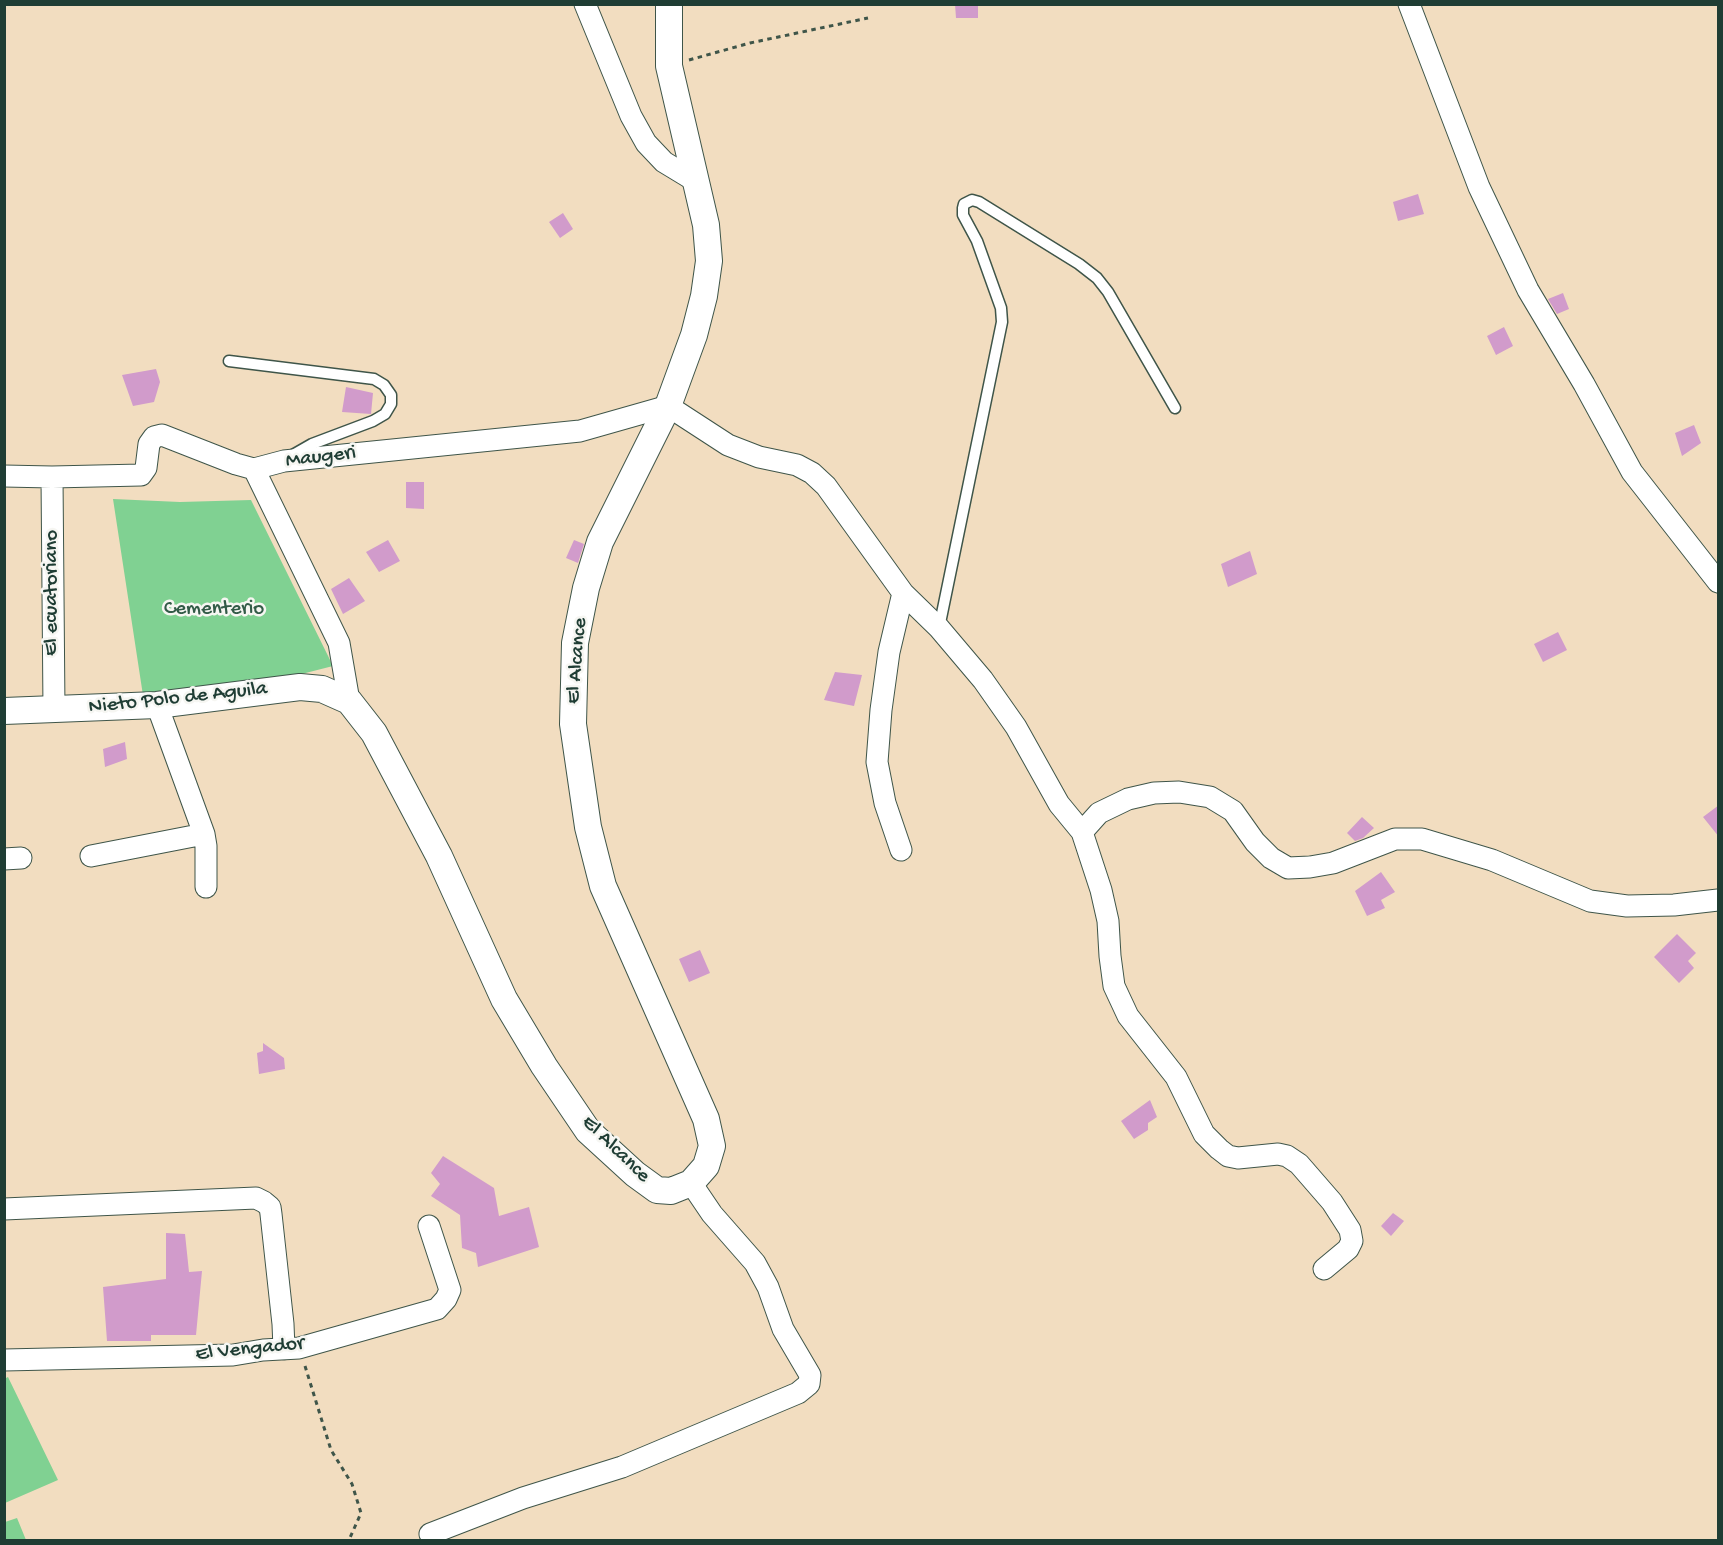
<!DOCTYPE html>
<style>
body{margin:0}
#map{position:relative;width:1723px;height:1545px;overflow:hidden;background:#f2ddc0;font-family:"Gochi Hand",sans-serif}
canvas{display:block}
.frame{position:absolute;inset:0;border:6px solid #1f3d34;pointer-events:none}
</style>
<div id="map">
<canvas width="1723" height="1545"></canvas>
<div class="frame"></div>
</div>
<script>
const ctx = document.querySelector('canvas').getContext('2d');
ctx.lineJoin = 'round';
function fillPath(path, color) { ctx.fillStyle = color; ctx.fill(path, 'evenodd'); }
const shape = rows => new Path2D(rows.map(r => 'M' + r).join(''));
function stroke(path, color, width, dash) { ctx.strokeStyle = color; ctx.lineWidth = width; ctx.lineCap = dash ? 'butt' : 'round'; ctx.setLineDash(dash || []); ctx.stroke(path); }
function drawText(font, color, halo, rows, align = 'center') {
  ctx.font = font + ' "Gochi Hand",sans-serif'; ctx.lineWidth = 5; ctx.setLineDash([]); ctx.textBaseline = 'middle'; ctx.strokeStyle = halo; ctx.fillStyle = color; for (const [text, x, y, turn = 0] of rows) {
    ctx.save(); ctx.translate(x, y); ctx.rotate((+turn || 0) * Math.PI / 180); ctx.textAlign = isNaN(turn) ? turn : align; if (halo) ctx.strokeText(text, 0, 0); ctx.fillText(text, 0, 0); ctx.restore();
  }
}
const green = shape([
 [113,499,180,502,251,500,333,666,235,691,144,702],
 [8,1377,58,1480,5,1503,4,1379],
 [17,1518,26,1540,5,1540,5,1522]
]);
const building = shape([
 [955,4,978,4,978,18,956,18],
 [1418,194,1424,214,1398,221,1393,202],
 [563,213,573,229,560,238,549,222],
 [1563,293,1569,309,1557,314,1548,299],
 [1504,327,1513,346,1496,355,1487,336],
 [156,369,160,382,154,402,133,406,122,375],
 [346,387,373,393,371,414,342,412],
 [1694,425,1701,443,1682,456,1675,433],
 [406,482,424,482,424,509,406,508],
 [388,540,400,561,379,572,366,552],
 [574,540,584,544,578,563,566,558],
 [1250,551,1257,574,1228,587,1221,564],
 [349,578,365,601,343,614,331,589],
 [1558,632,1567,650,1543,662,1534,644],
 [835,672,862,675,854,706,824,700],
 [125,742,127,759,105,767,103,749],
 [1719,805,1719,837,1703,817],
 [1362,817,1374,828,1363,838,1355,841,1347,833],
 [1381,872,1395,892,1381,900,1385,908,1367,916,1355,891],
 [1677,934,1696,953,1688,961,1694,968,1679,983,1654,957],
 [700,950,710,973,689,982,679,959],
 [263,1043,284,1058,285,1069,259,1074,257,1053,263,1051],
 [1150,1100,1157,1117,1148,1123,1148,1130,1134,1139,1121,1121],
 [443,1156,494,1188,499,1216,529,1207,539,1247,478,1267,476,1253,462,1248,460,1215,431,1196,440,1184,431,1173],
 [1393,1213,1404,1221,1391,1236,1381,1226],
 [166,1233,185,1234,189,1272,202,1271,196,1335,151,1335,151,1341,107,1341,103,1287,166,1279]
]);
const path = shape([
 [689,60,750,43,868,18],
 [305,1366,331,1450,352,1484,361,1513,349,1540]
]);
const service = shape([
 [229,361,374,379,384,385,391,395,391,404,385,414,373,421,312,444,291,456],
 [939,628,1002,322,1001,308,977,241,963,215,963,208,964,204,972,200,979,202,1079,264,1097,278,1108,292,1175,408]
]);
const minor = shape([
 [585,4,631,116,646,143,664,162,697,182],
 [1409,4,1479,187,1528,290,1584,384,1632,472,1718,582],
 [254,469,339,643,349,701],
 [4,476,52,477,141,475,146,468,149,444,154,437,162,435,236,464,254,469,284,461,580,431,668,406,728,445,759,457,797,465,812,473,826,486,903,593,939,628,983,680,1016,727,1059,804,1082,832,1099,813,1128,799,1154,793,1179,792,1210,797,1233,811,1255,842,1271,858,1288,868,1310,867,1333,863,1395,839,1422,839,1492,860,1590,901,1627,906,1674,905,1718,900],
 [52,477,54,710],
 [157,705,204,834,206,846,206,887],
 [1082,832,1101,890,1108,921,1110,956,1114,986,1128,1016,1176,1077,1204,1134,1219,1149,1228,1156,1238,1158,1278,1154,1287,1156,1299,1164,1332,1202,1350,1230,1352,1241,1348,1249,1324,1269],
 [901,850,885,803,877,762,881,710,889,652,903,593],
 [91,856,204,834],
 [4,859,21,858],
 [4,1209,256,1198,264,1202,270,1207,271,1214,283,1324,284,1349],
 [4,1360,233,1355,263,1350,299,1348,437,1309,446,1299,450,1290,429,1226],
 [430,1534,523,1498,622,1467,798,1393,809,1384,810,1375,783,1329,768,1287,755,1263,712,1214,691,1183]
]);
const tertiary = shape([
 [4,711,157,705,300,687,322,689,349,701,374,733,439,856,504,999,544,1066,588,1131,635,1174,657,1190,671,1191,691,1183,706,1166,712,1146,706,1119,603,886,588,827,573,724,575,643,586,588,600,542,668,406,694,335,704,296,709,261,706,225,669,66,669,4]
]);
const streetNames = [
 ["Maugeri",321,458,-7],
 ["El ecuatoriano",53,593,-90],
 ["El Alcance",578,661,-85],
 ["Nieto Polo de Aguila",178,699,-6],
 ["El Alcance",615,1150,44],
 ["El Vengador",250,1350,-6]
];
const parkNames = [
 ["Cementerio",214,610]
];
fillPath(green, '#80d192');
fillPath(building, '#d19bcb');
stroke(service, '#3f5549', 13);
stroke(minor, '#3f5549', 23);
stroke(tertiary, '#3f5549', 28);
stroke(path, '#3f5549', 3, [4.5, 4.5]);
stroke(service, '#fff', 10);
stroke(minor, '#fff', 21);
stroke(tertiary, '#fff', 26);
drawText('21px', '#1f3d34', '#f6f6f2', streetNames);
drawText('21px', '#325b47', '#f6f6f2', parkNames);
</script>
